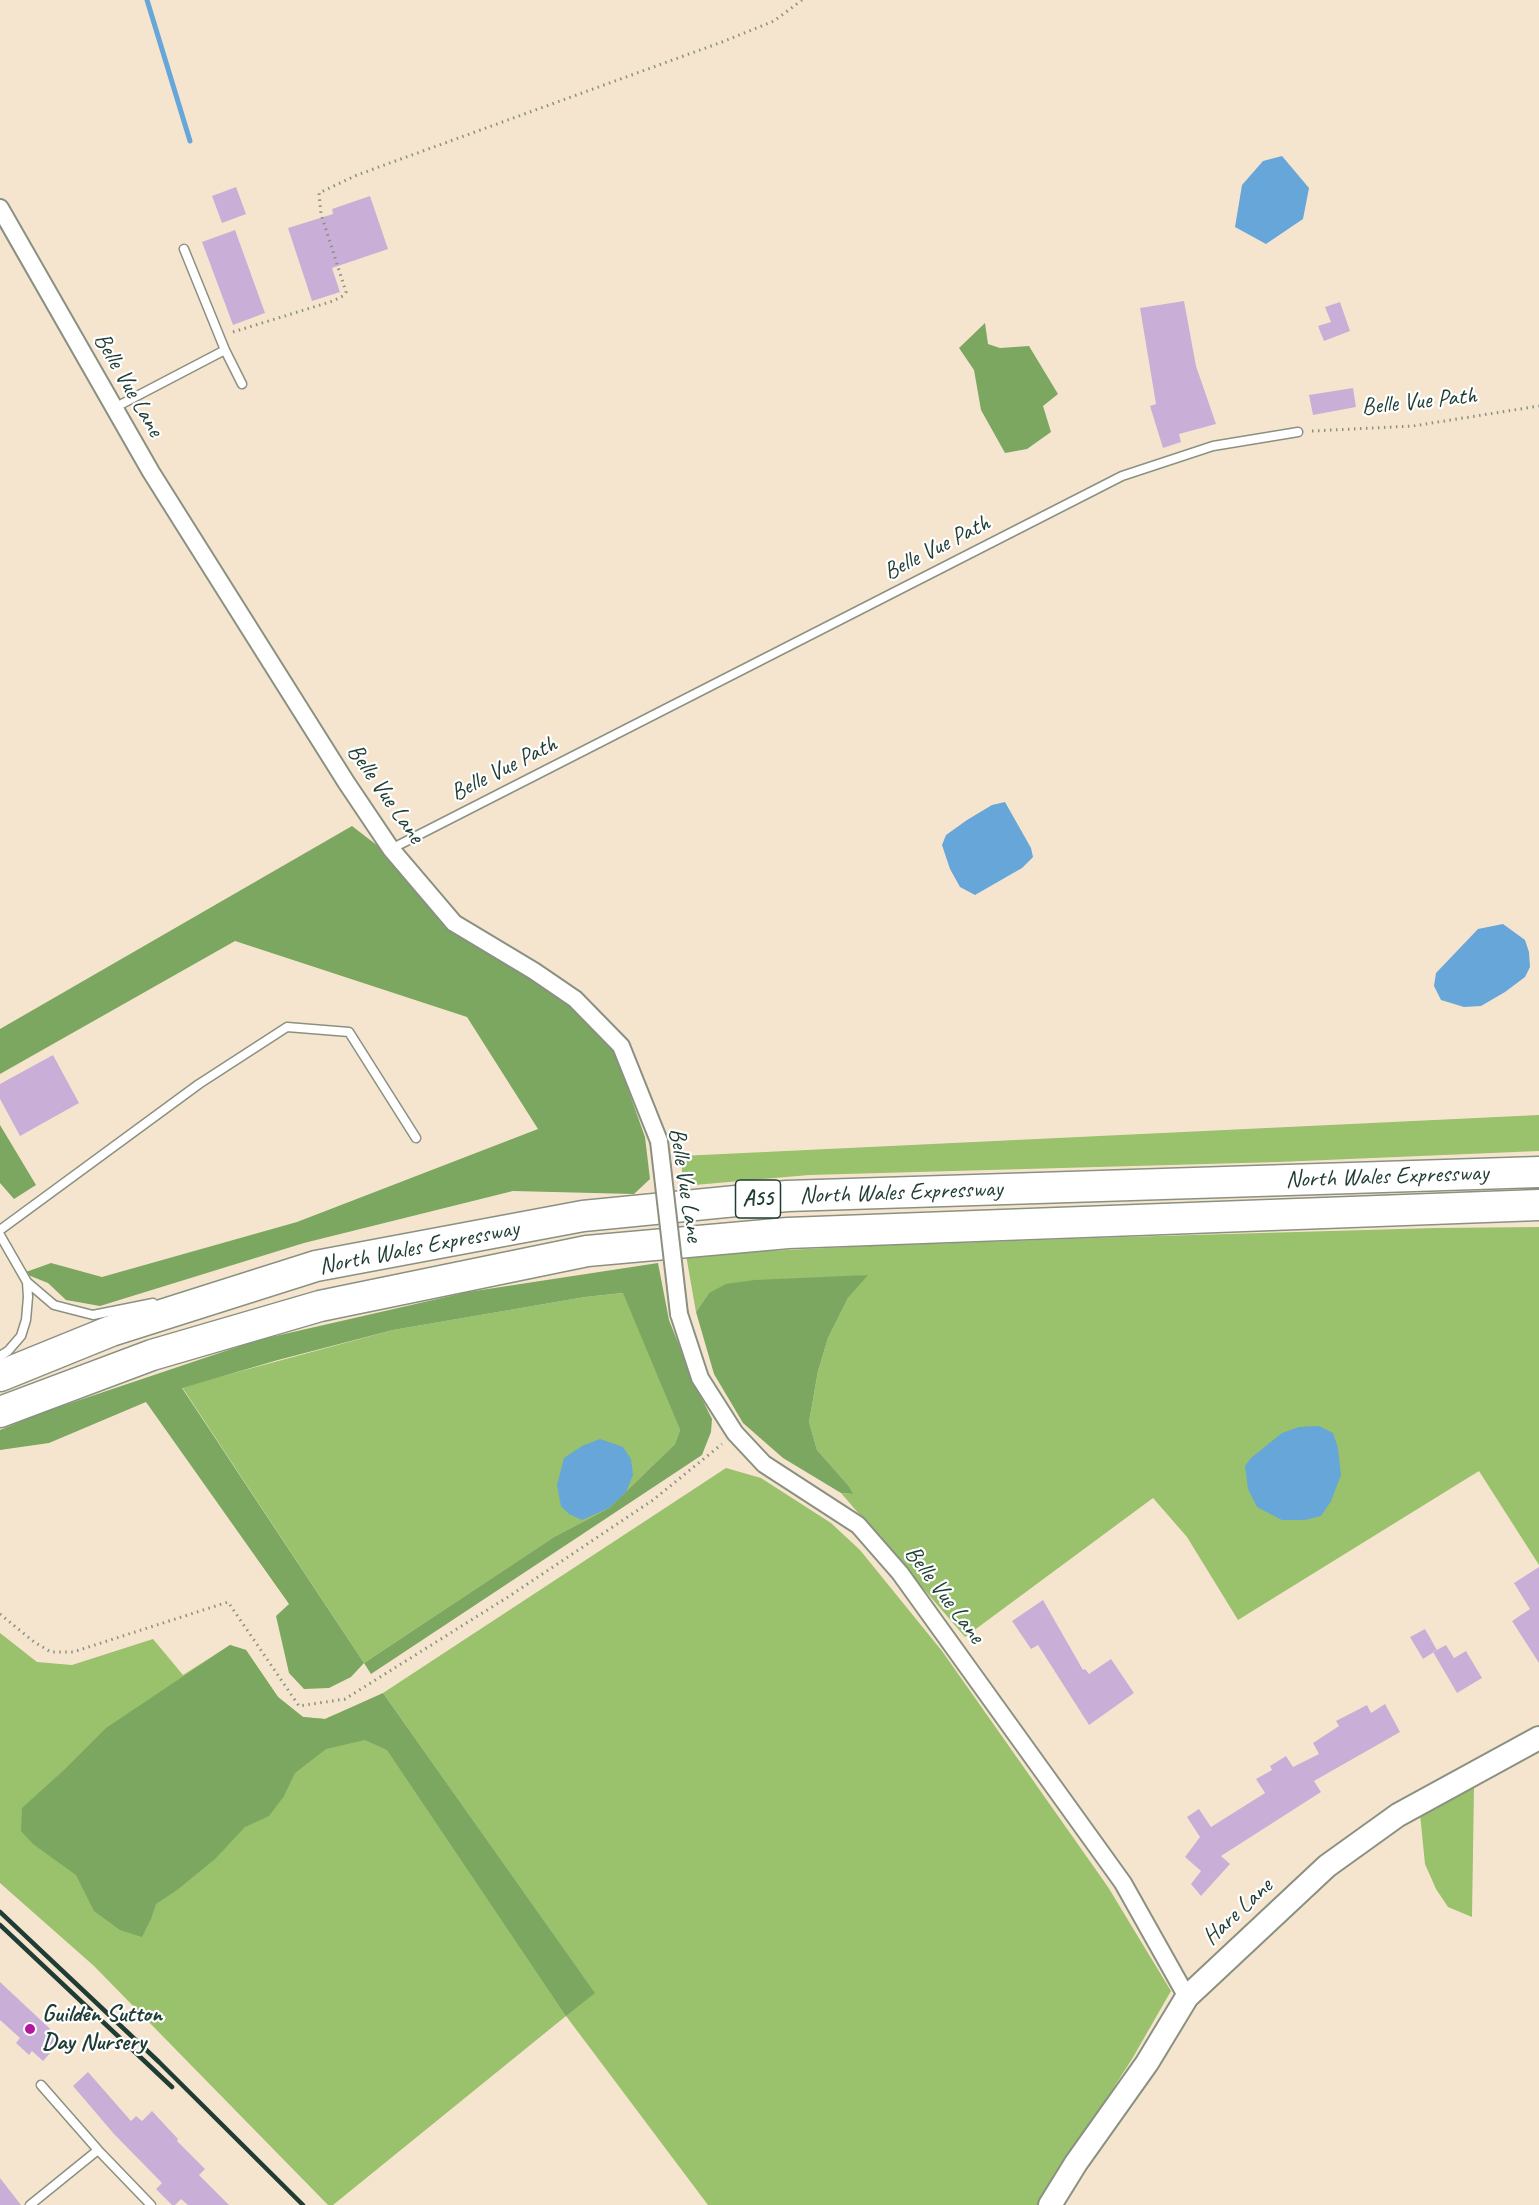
<!DOCTYPE html>
<style>
body{margin:0}
canvas{display:block;background:#f6e5ce}
</style>
<canvas width="1539" height="2205"></canvas>
<script>
const ctx = document.querySelector('canvas').getContext('2d');
ctx.lineJoin = 'round';
function fillPath(path, color) { ctx.fillStyle = color; ctx.fill(path, 'evenodd'); }
const shape = rows => new Path2D(rows.map(r => 'M' + r).join(''));
function stroke(path, color, width, dash) { ctx.strokeStyle = color; ctx.lineWidth = width; ctx.lineCap = dash ? 'butt' : 'round'; ctx.setLineDash(dash || []); ctx.stroke(path); }
function drawText(font, color, halo, rows, align = 'center') {
  ctx.font = font + ' Caveat,sans-serif'; ctx.lineWidth = 4.5; ctx.setLineDash([]); ctx.textBaseline = 'middle'; ctx.strokeStyle = halo; ctx.fillStyle = color; for (const [text, x, y, turn = 0] of rows) {
    ctx.save(); ctx.translate(x, y); ctx.rotate((+turn || 0) * Math.PI / 180); ctx.textAlign = isNaN(turn) ? turn : align; if (halo) ctx.strokeText(text, 0, 0); ctx.fillText(text, 0, 0); ctx.restore();
  }
}
const green = shape([
 [1539,1115,1539,1151,1278,1162,809,1175,683,1186,681,1156],
 [1539,1227,1539,1565,1479,1471,1238,1620,1187,1537,1153,1498,965,1637,841,1493,852,1494,848,1485,817,1450,809,1422,818,1371,828,1338,848,1298,867,1275,709,1293,696,1312,686,1255,868,1246,1124,1237,1435,1228],
 [624,1293,680,1430,675,1444,609,1508,554,1537,364,1663,182,1387,393,1330,585,1297],
 [726,1468,761,1478,831,1523,860,1550,942,1651,1108,1887,1171,1991,1132,2059,1038,2205,708,2205,566,2016,333,2205,328,2205,94,1966,0,1883,0,1633,37,1662,72,1665,153,1639,183,1675,230,1645,246,1650,278,1697,303,1717,325,1719,358,1705,566,2015,594,1992,383,1693],
 [1474,1786,1472,1917,1448,1907,1436,1889,1425,1864,1420,1814]
]);
const forest = shape([
 [985,323,988,344,1000,348,1029,346,1058,394,1043,406,1051,432,1027,449,1005,453,981,410,974,370,959,348],
 [352,826,387,853,451,930,517,966,571,1005,614,1050,645,1137,650,1179,634,1194,513,1191,304,1243,100,1306,66,1300,48,1283,23,1273,51,1263,102,1277,297,1222,538,1129,467,1017,235,941,0,1074,0,1029],
 [0,1125,36,1185,14,1199,0,1183],
 [658,1263,669,1320,694,1383,712,1419,711,1432,702,1455,371,1674,364,1663,351,1677,329,1688,304,1689,289,1673,276,1616,289,1604,146,1402,49,1443,0,1450,0,1430,44,1412,258,1340,468,1292],
 [623,1293,680,1430,675,1444,609,1508,554,1537,364,1663,182,1388,278,1360,393,1330,585,1297],
 [868,1275,848,1298,828,1338,818,1371,809,1422,817,1450,848,1485,853,1494,841,1493,783,1458,743,1423,714,1374,696,1312,709,1293,726,1284,755,1280],
 [230,1645,246,1650,278,1697,303,1717,325,1719,383,1693,595,1993,566,2016,387,1750,365,1740,326,1749,295,1773,284,1796,269,1816,245,1827,215,1859,177,1890,156,1904,151,1919,142,1937,120,1930,94,1911,76,1875,33,1844,21,1831,22,1808,64,1770,106,1728]
]);
const water = shape([
 [1282,156,1309,188,1303,219,1266,244,1235,227,1242,185,1263,161],
 [1005,802,1031,848,1033,857,1022,868,975,895,960,887,950,869,942,845,946,835,967,820,992,805],
 [1503,924,1525,940,1529,952,1530,967,1525,977,1505,992,1481,1006,1464,1007,1441,1000,1434,986,1436,973,1478,929],
 [1319,1426,1333,1433,1338,1448,1341,1475,1331,1501,1321,1516,1305,1520,1282,1520,1257,1507,1248,1489,1245,1466,1251,1458,1282,1433,1299,1427],
 [600,1439,623,1447,631,1459,633,1475,626,1492,609,1508,582,1520,569,1514,561,1506,557,1485,564,1458,582,1446]
]);
const stream = shape([
 [147,0,190,141]
]);
const building = shape([
 [236,187,246,214,222,223,212,196],
 [370,196,388,249,332,268,340,292,312,301,288,228,333,214,332,209],
 [235,230,265,313,233,325,202,242],
 [1184,301,1196,366,1216,424,1179,434,1181,442,1163,448,1150,406,1156,404,1140,308],
 [1340,302,1350,331,1324,341,1318,326,1331,322,1325,307],
 [1353,388,1356,407,1313,415,1309,395],
 [53,1055,79,1103,20,1136,0,1099,0,1084],
 [1539,1567,1539,1663,1512,1621,1530,1609,1514,1583],
 [1043,1600,1083,1670,1085,1669,1089,1674,1111,1659,1134,1693,1089,1725,1038,1645,1031,1649,1012,1621],
 [1425,1629,1437,1650,1423,1659,1410,1637],
 [1446,1645,1454,1658,1466,1651,1482,1678,1457,1693,1433,1652],
 [1385,1704,1400,1732,1314,1781,1321,1792,1221,1856,1230,1864,1201,1896,1191,1884,1201,1871,1185,1857,1200,1837,1187,1817,1199,1809,1211,1827,1265,1793,1256,1779,1272,1770,1270,1766,1286,1756,1293,1767,1319,1754,1313,1743,1339,1726,1336,1721,1367,1705,1371,1713],
 [0,1982,62,2040,43,2061,32,2051,29,2055,16,2043,20,2038,0,2020],
 [88,2072,131,2121,136,2116,142,2121,152,2111,178,2139,177,2141,205,2169,199,2175,229,2205,188,2205,181,2199,175,2205,172,2205,156,2189,162,2183,114,2134,73,2086],
 [0,2178,21,2205,0,2205]
]);
const path = shape([
 [233,332,333,301,343,296,346,292,321,214,319,193,357,175,722,42,774,21,802,0],
 [1312,431,1413,426,1539,406],
 [0,1614,34,1642,51,1652,73,1652,228,1602,299,1706,345,1699,508,1597,653,1500,722,1444]
]);
const lane = shape([
 [184,249,225,350],
 [114,408,225,350,242,384],
 [391,849,1122,476,1213,446,1298,432],
 [0,1230,199,1084,287,1027,349,1032,416,1138],
 [0,1235,27,1282,28,1297,26,1320,21,1336,8,1351,0,1356],
 [27,1282,54,1305,93,1315,153,1303],
 [41,2085,98,2150,151,2205],
 [30,2205,98,2150]
]);
const street = shape([
 [0,208,151,472,346,782,391,849,454,923,534,971,575,999,621,1046,659,1141],
 [679,1314,700,1378,735,1433,764,1464,858,1525,900,1573,1123,1883,1187,1997]
]);
const secondary = shape([
 [1050,2205,1076,2163,1147,2063,1187,1997,1327,1866,1398,1815,1539,1738]
]);
const highway = shape([
 [0,1376,111,1331,316,1266,583,1216,787,1196,1539,1172],
 [0,1412,152,1355,320,1306,587,1251,788,1233,1539,1205]
]);
const rail = shape([
 [0,1912,159,2062,303,2205],
 [0,1925,172,2087]
]);
const streetBridge = shape([
 [659,1141,679,1314]
]);
const markers = [
 [30,2029,6,"#b5179e"]
];
const shields = [
 [758,1199,45]
];
const shieldNames = [
 ["A55",758,1199]
];
const streetNames = [
 ["Belle Vue Lane",128,385,60],
 ["Belle Vue Path",1419,402,-6],
 ["Belle Vue Path",937,548,-27],
 ["Belle Vue Path",504,769,-27],
 ["Belle Vue Lane",385,794,55],
 ["North Wales Expressway",1387,1177,-2],
 ["Belle Vue Lane",685,1185,81],
 ["North Wales Expressway",901,1193,-2],
 ["North Wales Expressway",419,1248,-11],
 ["Belle Vue Lane",944,1595,53],
 ["Hare Lane",1238,1912,-43]
];
const poiNames = [
 ["Guilden Sutton",42,2015],
 ["Day Nursery",42,2043]
];
fillPath(green, '#9ac16c');
fillPath(forest, '#7ba760');
fillPath(water, '#66a6d9');
stroke(stream, '#66a6d9', 5);
fillPath(building, '#c9afd7');
stroke(lane, '#8a9181', 11);
stroke(street, '#8a9181', 20);
stroke(secondary, '#8a9181', 26);
stroke(highway, '#8a9181', 33);
stroke(path, '#8a9181', 3, [1.5, 4.5]);
stroke(lane, '#fff', 8);
stroke(street, '#fff', 16);
stroke(secondary, '#fff', 22);
stroke(highway, '#fff', 30);
stroke(rail, '#1f3d34', 4.5);
stroke(streetBridge, '#8a9181', 20, []);
stroke(streetBridge, '#fff', 16);
for (const [x, y, r, color] of markers) { const dot = new Path2D(); dot.arc(x, y, r, 0, 2 * Math.PI); ctx.fillStyle = color; ctx.fill(dot); stroke(dot, '#fff', 2); }
for (const [x, y, w] of shields) { const box = new Path2D(); box.roundRect(x - w / 2, y - 19, w, 38, 4.5); ctx.fillStyle = '#fff'; ctx.fill(box); stroke(box, '#1f3d34', 1.5); }
drawText('bold 22px', '#1f3d34', null, shieldNames);
drawText('24px', '#1f3d34', '#fff', streetNames);
drawText('bold 24px', '#1f3d34', '#fff', poiNames, 'left');
</script>
